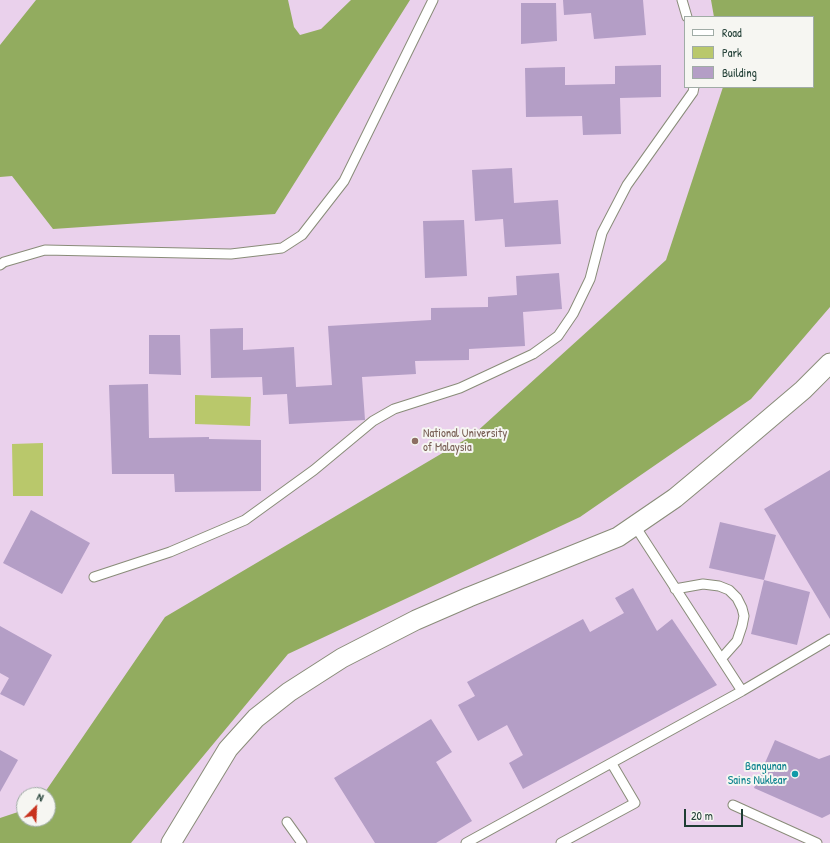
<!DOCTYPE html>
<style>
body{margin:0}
#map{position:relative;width:830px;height:843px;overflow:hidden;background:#f3dcbe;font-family:"Patrick Hand",sans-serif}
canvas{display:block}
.legend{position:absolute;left:684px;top:16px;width:130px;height:72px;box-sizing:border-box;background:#f6f6f2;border:1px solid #a0aca6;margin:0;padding:5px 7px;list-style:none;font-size:12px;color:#1f3d34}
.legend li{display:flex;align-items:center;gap:8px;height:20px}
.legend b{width:20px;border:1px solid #a0aca6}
.north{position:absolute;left:16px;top:787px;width:40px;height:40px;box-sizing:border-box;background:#f6f6f2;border:1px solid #a0aca6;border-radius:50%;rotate:24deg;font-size:11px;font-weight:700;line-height:16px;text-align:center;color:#1f3d34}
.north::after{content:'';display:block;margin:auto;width:14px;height:18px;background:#c8321e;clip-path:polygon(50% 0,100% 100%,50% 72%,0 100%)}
.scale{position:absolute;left:684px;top:809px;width:59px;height:18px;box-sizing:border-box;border:2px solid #1f3d34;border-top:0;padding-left:5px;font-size:12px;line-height:14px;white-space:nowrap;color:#1f3d34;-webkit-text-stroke:3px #f6f6f2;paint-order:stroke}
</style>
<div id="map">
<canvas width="830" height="843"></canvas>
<ul class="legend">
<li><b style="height:5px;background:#fff"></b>Road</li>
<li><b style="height:11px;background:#b9c86b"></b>Park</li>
<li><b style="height:11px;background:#b49ec6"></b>Building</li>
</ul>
<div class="north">N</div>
<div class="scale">20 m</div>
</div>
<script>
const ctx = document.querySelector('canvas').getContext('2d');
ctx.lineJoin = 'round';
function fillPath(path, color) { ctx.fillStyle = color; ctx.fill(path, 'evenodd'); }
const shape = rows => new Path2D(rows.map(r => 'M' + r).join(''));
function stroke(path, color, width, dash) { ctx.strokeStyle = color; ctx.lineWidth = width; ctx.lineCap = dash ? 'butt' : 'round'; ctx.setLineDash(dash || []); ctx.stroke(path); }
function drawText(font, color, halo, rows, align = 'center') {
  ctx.font = font + ' "Patrick Hand",sans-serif'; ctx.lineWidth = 4; ctx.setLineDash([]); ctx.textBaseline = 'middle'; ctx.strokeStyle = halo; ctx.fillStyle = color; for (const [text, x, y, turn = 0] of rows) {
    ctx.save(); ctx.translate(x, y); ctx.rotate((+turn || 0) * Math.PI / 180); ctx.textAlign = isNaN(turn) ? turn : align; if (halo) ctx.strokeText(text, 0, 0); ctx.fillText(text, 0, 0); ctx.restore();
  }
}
const built = shape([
 [0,0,830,0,830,843,0,843],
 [685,17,813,17,813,87,685,87],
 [24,795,48,795,48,819,24,819]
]);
const green = shape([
 [195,395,251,397,250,426,195,424],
 [43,443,43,496,13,496,12,444]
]);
const forest = shape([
 [36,0,288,0,294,27,300,35,321,29,351,0,410,0,275,214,53,229,12,176,0,177,0,45],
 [711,0,830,0,830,307,751,399,580,517,288,654,131,843,0,843,0,818,24,810,24,819,48,819,48,795,43,795,165,617,473,435,666,260,723,87,813,87,813,17,714,17]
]);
const building = shape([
 [563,0,643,0,646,35,594,39,591,13,564,15],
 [521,3,556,3,557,41,521,44],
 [661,65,661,97,620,98,621,134,583,135,582,116,526,117,525,68,565,67,565,85,615,84,615,66],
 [512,168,514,203,558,200,561,244,505,247,503,219,475,221,472,170],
 [464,220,467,276,425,278,423,221],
 [559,273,562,309,523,312,525,346,469,349,469,360,415,361,416,374,362,377,365,420,289,424,287,394,263,395,262,377,211,378,210,329,243,328,243,350,294,347,296,387,332,385,328,326,431,320,431,308,488,307,488,297,517,295,516,276],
 [149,335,180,335,181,375,149,374],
 [148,384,149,438,209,437,209,439,261,440,261,491,175,492,174,474,112,474,109,385],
 [830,470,830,619,764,509],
 [31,510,90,543,62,594,3,563],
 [720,522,776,535,764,580,709,568],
 [764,580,810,592,797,645,751,634],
 [633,588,657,631,672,619,717,685,523,789,509,763,523,755,507,725,478,741,458,705,475,696,467,682,583,619,590,632,624,613,615,598],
 [0,626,52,655,24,706,0,694,9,678,0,673],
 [431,719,452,752,436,762,472,821,436,843,375,843,334,778],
 [775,740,819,759,830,755,830,814,822,818,754,788],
 [0,750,18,760,0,792]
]);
const service = shape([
 [682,0,687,17],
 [0,265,4,262,45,250,231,254,282,248,302,235,344,181,433,0],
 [635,526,742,691],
 [94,577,170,552,245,520,314,470,373,421,394,409,460,388,533,354,558,336,573,314,590,279,602,233,627,185,693,92,694,87],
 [675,589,703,584,719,586,729,590,737,598,742,608,744,616,742,626,737,641,721,659],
 [733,805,817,843],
 [287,822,302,843],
 [466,843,742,691,830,639],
 [561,843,635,803,612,764]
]);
const minor = shape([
 [171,843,228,749,256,718,289,692,342,658,416,620,469,597,618,537,675,498,717,463,803,390,830,363]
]);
const markers = [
 [415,441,4,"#8d6e63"],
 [795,774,4,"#0f9aa8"]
];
const educationNames = [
 ["National University",423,434],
 ["of Malaysia",423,448]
];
const cultureNames = [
 ["Bangunan",787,767],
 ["Sains Nuklear",787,781]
];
fillPath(built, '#ead1ec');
fillPath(green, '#b9c86b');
fillPath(forest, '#92ac5f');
fillPath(building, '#b49ec6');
stroke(service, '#898c79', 11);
stroke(minor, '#898c79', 21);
stroke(service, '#fff', 9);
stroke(minor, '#fff', 19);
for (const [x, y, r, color] of markers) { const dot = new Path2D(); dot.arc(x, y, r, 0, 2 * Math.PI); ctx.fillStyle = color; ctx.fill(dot); stroke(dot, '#f6f6f2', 1.5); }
drawText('12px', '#785e54', '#f6f6f2', educationNames, 'left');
drawText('12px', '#0d838f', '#f6f6f2', cultureNames, 'right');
</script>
